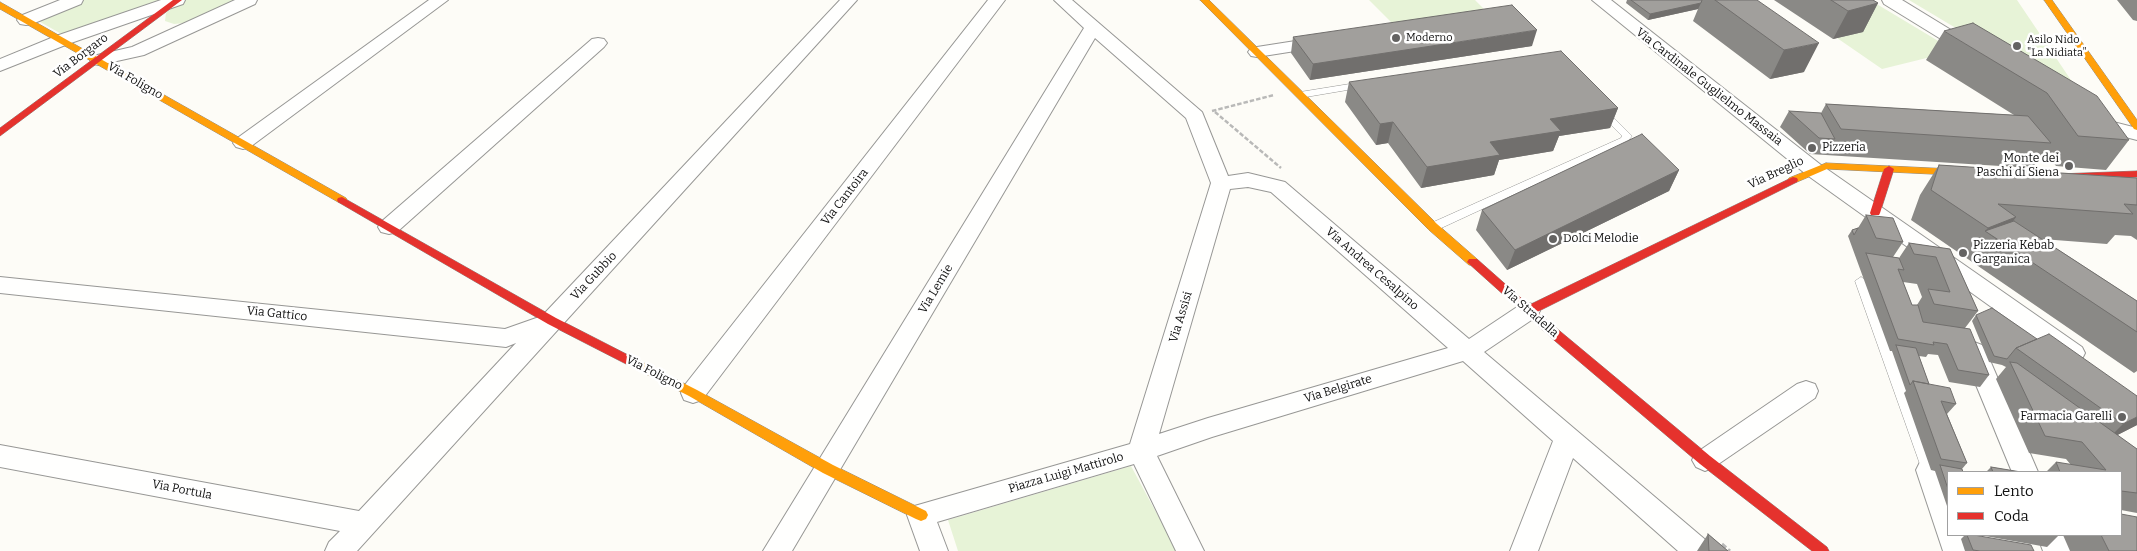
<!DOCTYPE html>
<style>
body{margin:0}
#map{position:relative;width:2137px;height:551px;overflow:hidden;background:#fdfcf7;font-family:Bitter,serif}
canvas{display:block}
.legend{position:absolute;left:1947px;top:471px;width:175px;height:65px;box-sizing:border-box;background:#fff;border:1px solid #a0a0a0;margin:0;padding:6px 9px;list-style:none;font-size:15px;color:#111}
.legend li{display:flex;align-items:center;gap:10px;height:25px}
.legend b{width:25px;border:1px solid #a0a0a0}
</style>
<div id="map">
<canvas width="2137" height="551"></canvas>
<ul class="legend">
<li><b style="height:6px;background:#ff9f0a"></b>Lento</li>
<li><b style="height:6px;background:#e5322d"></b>Coda</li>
</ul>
</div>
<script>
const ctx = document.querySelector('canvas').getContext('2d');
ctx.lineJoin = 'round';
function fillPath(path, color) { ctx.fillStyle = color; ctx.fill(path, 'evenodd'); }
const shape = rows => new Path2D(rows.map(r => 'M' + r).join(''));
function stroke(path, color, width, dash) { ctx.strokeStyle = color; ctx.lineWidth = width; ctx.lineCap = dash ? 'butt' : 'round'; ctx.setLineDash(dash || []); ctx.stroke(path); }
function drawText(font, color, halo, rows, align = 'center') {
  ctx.font = font + ' Bitter,serif'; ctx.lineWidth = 5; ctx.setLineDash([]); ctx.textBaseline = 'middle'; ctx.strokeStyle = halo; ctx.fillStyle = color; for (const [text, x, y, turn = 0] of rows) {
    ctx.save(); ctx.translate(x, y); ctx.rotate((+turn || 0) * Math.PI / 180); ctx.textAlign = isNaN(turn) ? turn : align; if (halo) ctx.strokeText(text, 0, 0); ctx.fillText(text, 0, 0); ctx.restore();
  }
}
const green = shape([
 [81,0,161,0,65,36,35,19],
 [182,0,243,0,196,22,174,24,165,21,166,13],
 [1369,0,1475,0,1490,15,1399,30],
 [1870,0,1955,51,1882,69,1837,38,1862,32],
 [1909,0,2017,0,2079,92,2071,97],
 [1131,466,1177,551,958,551,948,520]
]);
const pathFar1 = shape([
 [1212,111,1274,95],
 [1215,112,1281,168]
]);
const path = shape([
 [1722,544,1730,551]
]);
const lane = shape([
 [1362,82,1365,83,1365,87,1300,98,1295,95,1300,92,1362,82],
 [1602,108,1605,109,1632,136,1627,142,1437,230,1429,230,1428,227,1429,224,1621,138,1622,136,1597,111,1602,108],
 [1861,277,1867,281,1936,470,1934,474,1929,475,1924,474,1922,470,1855,281,1861,277]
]);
const street = shape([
 [60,0,83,0,81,4,32,24,26,25,20,24,17,20,20,16,60,0],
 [161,0,185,0,183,4,68,44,0,71,0,59,56,36,161,0],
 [235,0,257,0,255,4,144,55,99,65,93,64,90,60,93,56,132,47,235,0],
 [429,0,448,0,250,147,243,149,236,147,233,143,236,139,429,0],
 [840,0,857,0,357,551,325,551,329,542,340,531,0,467,0,445,359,511,516,343,506,347,0,293,0,277,505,329,542,316,840,0],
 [988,0,1005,0,702,400,693,403,684,400,681,393,684,386,988,0],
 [1054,0,1072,0,1202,112,1228,176,1248,173,1285,182,1469,339,1520,305,1528,303,1536,305,1540,311,1536,317,1484,352,1708,542,1712,551,1678,551,1573,458,1538,551,1510,551,1553,441,1463,361,1212,437,1157,456,1204,551,1176,551,1134,464,937,522,948,551,920,551,907,515,911,507,1130,444,1211,183,1186,118,1095,38,792,551,763,551,1084,28,1054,0],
 [1248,187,1271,192,1448,348,1208,418,1159,434,1230,189,1248,187],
 [1592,0,1611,0,1821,165,2082,347,2085,353,2082,359,2073,362,2064,359,1807,175,1592,0],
 [1882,0,1902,0,1974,44,1977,48,1974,52,1968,53,1962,52,1884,4,1882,0],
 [1321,37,1327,38,1330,42,1327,46,1257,57,1251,56,1248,52,1251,48,1257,47,1321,37],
 [598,38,604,39,607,43,604,47,397,232,389,234,381,232,378,227,381,222,592,39,598,38],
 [2094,117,2137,128,2137,140,2087,127,2084,123,2087,119,2094,117],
 [1974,342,1982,345,1986,351,2038,472,2012,472,1962,351,1966,345,1974,342],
 [1806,381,1815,384,1818,391,1815,398,1714,467,1705,471,1696,467,1692,460,1696,453,1797,384,1806,381],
 [1929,459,1938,462,1948,487,1948,535,1965,535,1971,551,1943,551,1916,470,1920,462,1929,459],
 [2037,535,2065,535,2071,551,2043,551,2037,535]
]);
const slow = shape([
 [1200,0,1209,0,1437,224,1477,259,1479,262,1477,265,1469,265,1429,230,1200,0],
 [2044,0,2052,0,2137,120,2137,130,2134,129,2044,0],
 [0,2,346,198,347,200,342,203,338,202,0,9,0,2],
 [1826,163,1973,170,1978,173,1973,176,1827,169,1797,182,1789,182,1788,180,1789,178,1826,163],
 [632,357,697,390,833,465,926,511,928,515,926,519,921,521,916,519,823,473,689,396,628,365,626,362,628,359,632,357]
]);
const jam = shape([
 [173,0,182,0,0,136,0,128,173,0],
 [1889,166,1894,169,1880,213,1879,215,1871,215,1870,213,1884,169,1889,166],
 [2137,171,2137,177,2058,180,2053,177,2058,174,2137,171],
 [1793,177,1797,178,1798,180,1797,182,1537,312,1710,456,1827,547,1829,551,1812,551,1700,464,1555,341,1467,262,1469,259,1477,259,1529,305,1793,177],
 [342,197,556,318,636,359,638,362,636,365,628,365,548,324,338,202,337,200,338,198,342,197]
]);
const wall = shape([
 [1627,0,1757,0,1804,72,1770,79,1693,21,1698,9,1648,20,1626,3],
 [1774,0,1873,0,1878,3,1863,32,1833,39],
 [2117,0,2137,0,2137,21,2133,20],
 [1944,31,2129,140,2106,170,2056,166,2045,151,2032,168,1810,154,1780,127,1789,111,1821,113,1826,104,2014,115,1926,60],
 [1293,37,1532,46,1310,80,1291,53],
 [1349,82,1618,108,1610,128,1559,136,1553,151,1499,160,1494,175,1421,188,1388,143,1376,145,1345,102],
 [1939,165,2137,178,2137,240,2131,236,2115,235,2107,244,2042,239,2137,301,2137,371,2134,373,1911,220,1920,195],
 [1679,170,1669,191,1507,270,1476,230,1482,210],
 [1866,215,1903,242,1893,257,1899,258,1909,243,1950,249,1978,311,1965,328,1989,375,1980,387,1949,382,1938,355,1928,354,1926,357,1919,356,1929,384,1956,404,1947,414,1967,463,1962,469,1948,472,1948,506,1947,506,1935,471,1931,470,1904,393,1906,391,1892,351,1890,351,1848,236,1852,230,1858,228],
 [1903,282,1917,284,1922,297,1917,305,1912,305],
 [1976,315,2037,339,2137,396,2137,425,2117,435,2137,449,2137,513,2121,510,2121,472,2046,472,2056,462,2071,465,2066,459,2029,453,1996,379,2006,367,2002,365,1989,362,1972,321],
 [1991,467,2021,472,1986,472],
 [1708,534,1728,551,1697,551],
 [1965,535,1974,535,2034,551,1965,551,1961,539],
 [1985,535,2059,535,2047,547,1985,536],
 [2063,535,2121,535,2137,551,2070,551]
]);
const shadedWall = shape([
 [1701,3,1698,9,1648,20,1650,14],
 [1878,3,1863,32,1833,39,1848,11],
 [1537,30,1532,46,1310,80,1313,64],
 [1819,43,1804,72,1770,79,1784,50],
 [1618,108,1610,128,1559,136,1553,151,1499,160,1494,175,1421,188,1427,167,1550,119],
 [1393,122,1388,143,1376,145,1380,124],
 [1679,170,1669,191,1507,270,1515,250],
 [2016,217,1999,241,1985,231,1988,228],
 [2137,417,2137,425,2106,441,2123,424]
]);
const building = shape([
 [1631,0,1702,0,1701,3,1650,14,1631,0],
 [1715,0,1757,0,1819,43,1784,50,1715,0],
 [1831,0,1873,0,1878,3,1848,11,1831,0],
 [1512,5,1537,30,1313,64,1293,37,1512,5],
 [1973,23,2097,96,2129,140,2078,136,2047,93,1944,31,1973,23],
 [1561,51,1618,108,1550,119,1561,131,1490,142,1500,155,1427,167,1393,122,1380,124,1349,82,1561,51],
 [1826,104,2028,116,2051,143,1841,129,1826,104],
 [1789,111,1821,113,1835,139,1819,138,1789,111],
 [1642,134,1679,170,1515,250,1482,210,1642,134],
 [1939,165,2137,178,2137,205,2124,204,2133,214,1998,204,2016,217,1988,228,1931,190,1939,165],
 [1866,215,1893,218,1903,242,1876,238,1866,215],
 [2014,221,2137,301,2137,332,1985,231,2014,221],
 [1858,228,1854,235,1852,230,1858,228],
 [1909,243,1950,249,1978,311,1934,304,1928,289,1950,292,1936,257,1914,254,1909,243],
 [1866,253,1899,258,1904,270,1898,269,1912,305,1918,305,1923,322,1970,329,1989,375,1958,370,1947,344,1933,342,1934,345,1898,339,1866,253],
 [1992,308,2037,339,2016,348,2007,359,1994,356,1976,315,1992,308],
 [2049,334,2137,396,2137,417,2123,424,2016,348,2049,334],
 [1896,345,1916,348,1929,384,1913,381,1910,385,1896,345],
 [2010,362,2017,363,2137,449,2137,493,2121,491,2121,472,2060,472,2056,462,2106,470,2082,442,2045,436,2010,362],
 [1913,381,1950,388,1956,404,1941,401,1967,463,1941,459,1913,381],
 [1940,465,1962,469,1963,472,1948,472,1948,489,1940,465],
 [1991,467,2021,472,1993,472,1991,467],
 [2121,514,2137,517,2137,551,2109,551,2101,535,2121,535,2121,514],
 [1708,534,1728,551,1709,551,1708,534],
 [1967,535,1974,535,2031,545,2034,551,1980,551,1973,550,1967,535]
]);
const markers = [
 [1396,38,5,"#646362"],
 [2017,46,5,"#646362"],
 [1812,148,5,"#646362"],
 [2069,166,5,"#646362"],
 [1553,239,5,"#646362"],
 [1963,253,5,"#646362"],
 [2122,417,5,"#646362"]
];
const farPoinames = [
 ["Moderno",1406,38],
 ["Asilo Nido",2027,40],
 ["\"La Nidiata\"",2027,53]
];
const streetNames = [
 ["Via Borgaro",81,56,-37],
 ["Via Foligno",135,81,30],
 ["Via Cardinale Guglielmo Massaia",1709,87,38],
 ["Via Breglio",1776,173,-25],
 ["Via Cantoira",845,197,-52],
 ["Via Andrea Cesalpino",1372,269,41],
 ["Via Gubbio",594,276,-47],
 ["Via Lemie",936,289,-59],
 ["Via Stradella",1530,312,41],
 ["Via Gattico",277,314,6],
 ["Via Assisi",1181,317,-73],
 ["Via Foligno",654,373,27],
 ["Via Belgirate",1338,389,-17],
 ["Piazza Luigi Mattirolo",1066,473,-16],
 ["Via Portula",182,490,11]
];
const poiNames = [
 ["Pizzeria",1822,148],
 ["Monte dei",2059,159,"right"],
 ["Paschi di Siena",2059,173,"right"],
 ["Dolci Melodie",1563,239],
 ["Pizzeria Kebab",1973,246],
 ["Garganica",1973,260],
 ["Farmacia Garelli",2112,417,"right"]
];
fillPath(green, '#e7f3d7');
stroke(lane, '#979795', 1);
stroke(street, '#979795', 2);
stroke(slow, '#8e8d8b', 1);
stroke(jam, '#8e8d8b', 1);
stroke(pathFar1, '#b9b9b8', 2.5, [4.5, 2]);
stroke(path, '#b9b9b8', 3, [5.5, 2.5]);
fillPath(lane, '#fffffe');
fillPath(street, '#fffffe');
fillPath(slow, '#ff9f0a');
fillPath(jam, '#e5322d');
fillPath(wall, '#8a8986');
fillPath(shadedWall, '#716f6d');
fillPath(building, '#a19f9c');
stroke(building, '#716f6d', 1);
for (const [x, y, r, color] of markers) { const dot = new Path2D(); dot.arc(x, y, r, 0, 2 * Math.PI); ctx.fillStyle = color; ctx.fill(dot); stroke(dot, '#fff', 2); }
drawText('11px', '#111', '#fff', farPoinames, 'left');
drawText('12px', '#111', '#fff', streetNames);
drawText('12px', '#111', '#fff', poiNames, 'left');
</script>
